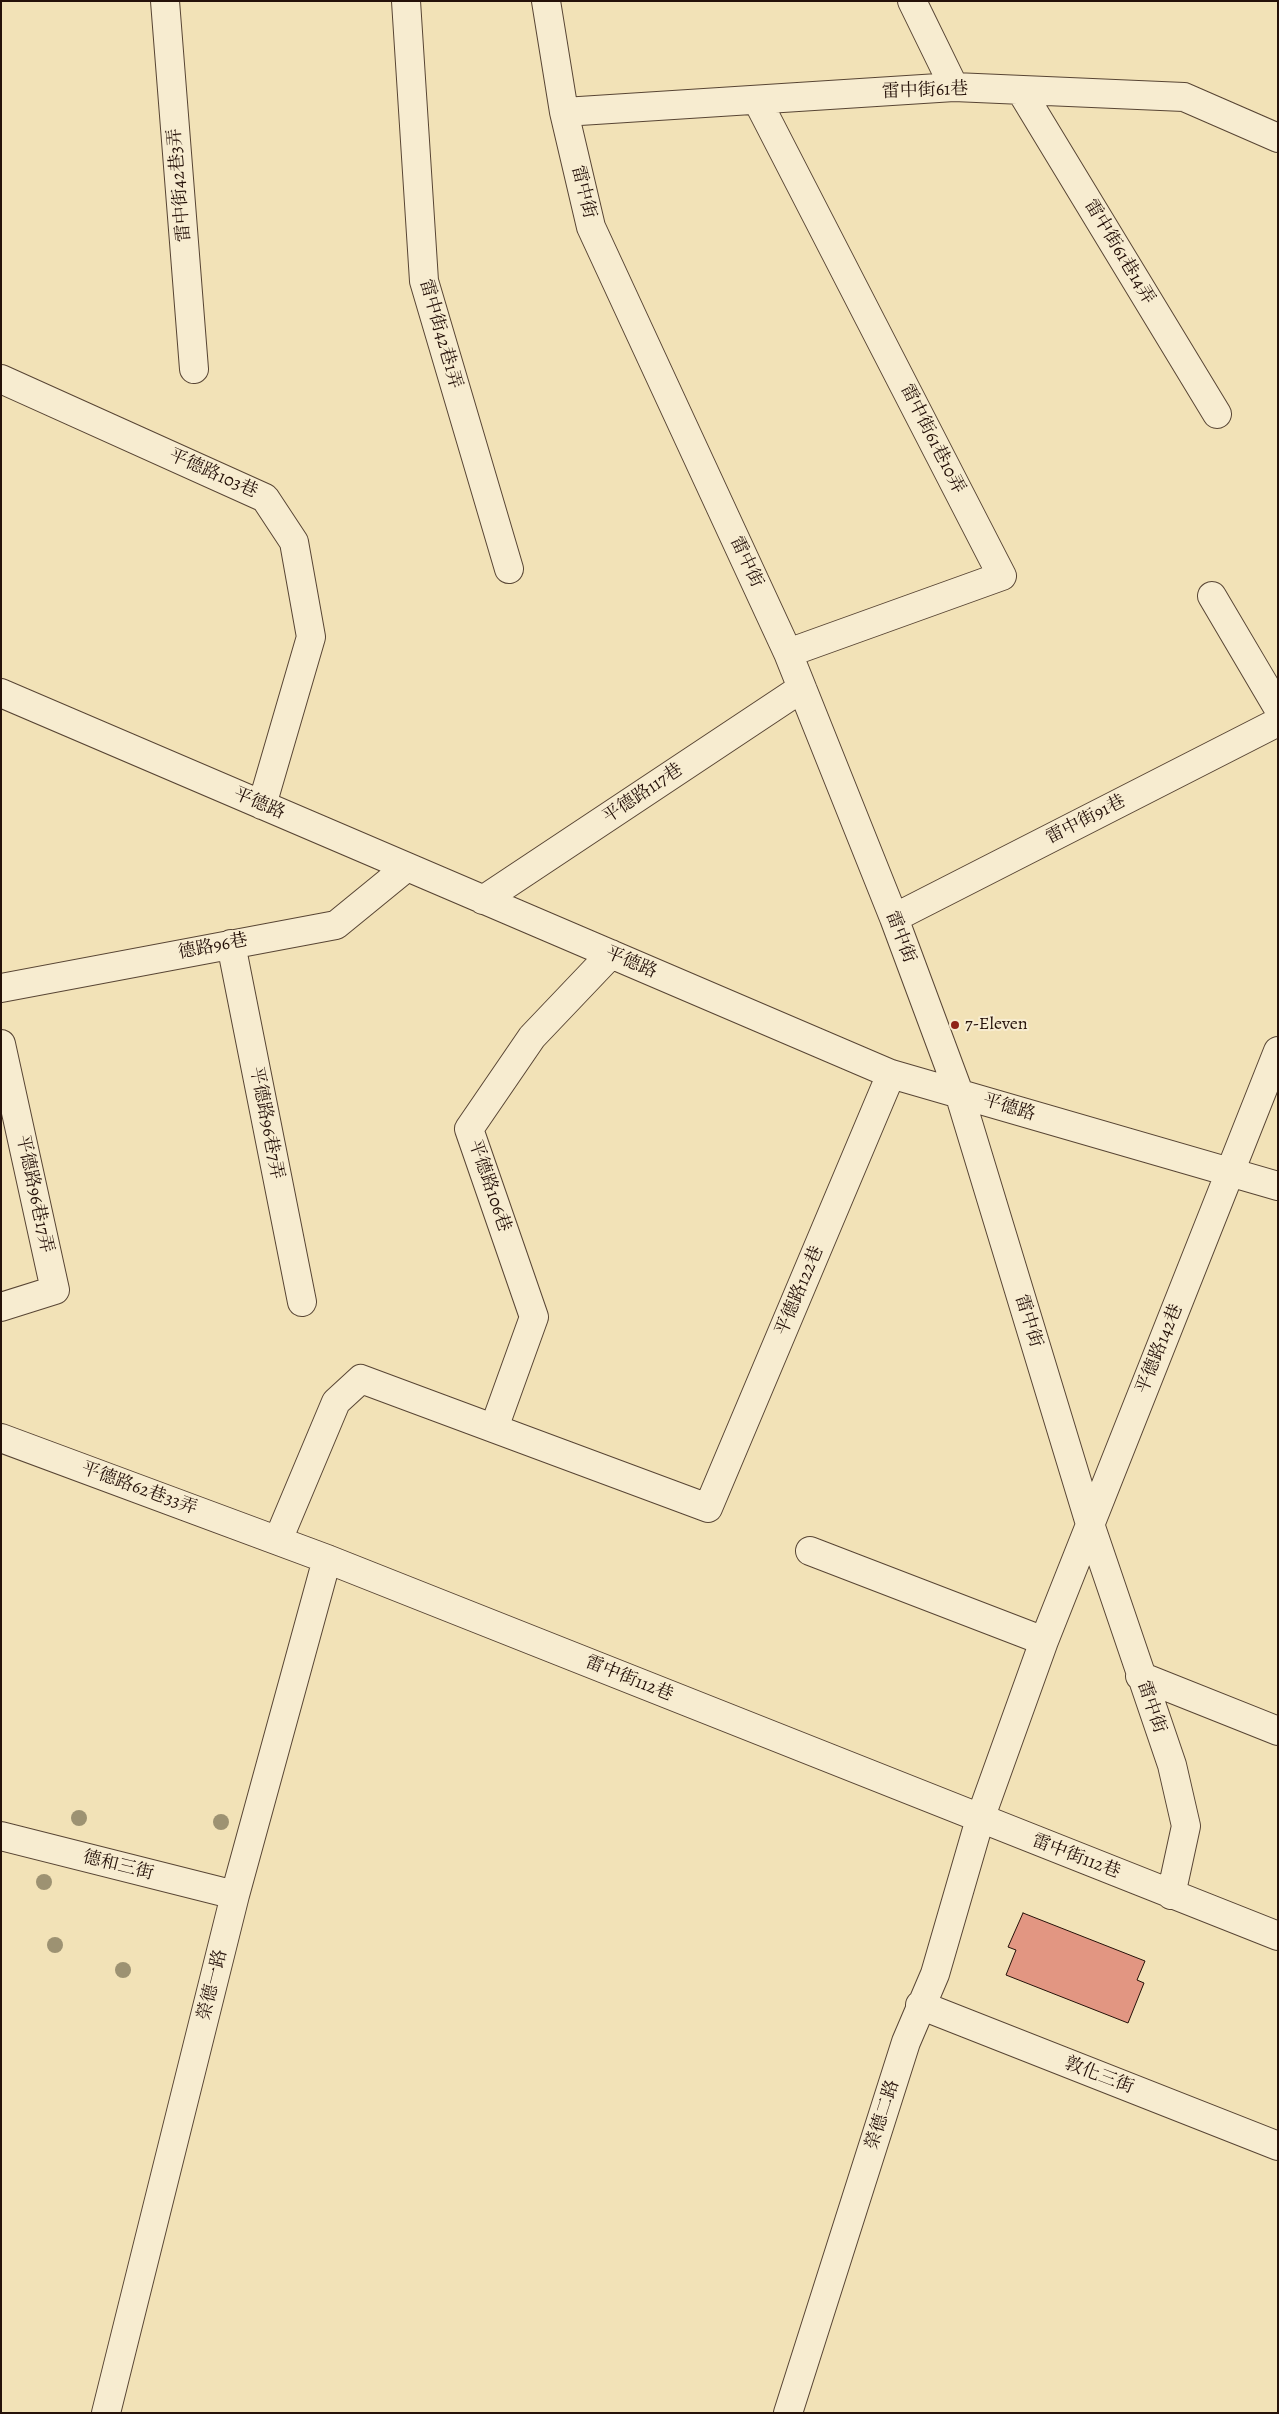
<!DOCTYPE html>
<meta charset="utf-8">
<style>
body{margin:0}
#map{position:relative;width:1279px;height:2414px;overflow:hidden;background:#f2e2b7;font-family:Alegreya,serif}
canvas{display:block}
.frame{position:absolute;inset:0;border:2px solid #251109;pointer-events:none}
</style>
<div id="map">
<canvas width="1279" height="2414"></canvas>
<div class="frame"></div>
</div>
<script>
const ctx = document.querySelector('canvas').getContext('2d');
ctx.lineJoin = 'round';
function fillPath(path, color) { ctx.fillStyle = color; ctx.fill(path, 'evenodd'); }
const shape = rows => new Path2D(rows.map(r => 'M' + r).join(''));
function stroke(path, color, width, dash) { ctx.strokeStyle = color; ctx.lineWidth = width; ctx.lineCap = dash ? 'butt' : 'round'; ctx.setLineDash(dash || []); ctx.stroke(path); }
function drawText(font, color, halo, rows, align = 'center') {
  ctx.font = font + ' Alegreya,"Noto Serif TC",serif'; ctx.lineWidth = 4; ctx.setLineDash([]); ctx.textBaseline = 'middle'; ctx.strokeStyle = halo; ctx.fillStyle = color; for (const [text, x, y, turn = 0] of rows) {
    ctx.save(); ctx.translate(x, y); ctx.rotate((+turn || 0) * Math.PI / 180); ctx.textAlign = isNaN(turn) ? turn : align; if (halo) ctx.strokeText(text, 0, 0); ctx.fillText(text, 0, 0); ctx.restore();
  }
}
const building = shape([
 [1023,1913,1145,1961,1137,1980,1144,1983,1128,2023,1006,1975,1016,1950,1008,1947,1023,1913]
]);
const minor = shape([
 [165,1,194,369],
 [406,1,424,281,509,569],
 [546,1,564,112,591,227,788,653,894,918,959,1093,1090,1524,1172,1765,1186,1826,1171,1895],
 [912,1,954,87],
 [1021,91,1217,414],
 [757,100,1002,576,788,653],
 [564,112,954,87,1184,97,1278,138],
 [1,379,265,498,294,542,311,637,262,805],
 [1212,596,1278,708],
 [1,693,891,1074,1278,1186],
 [483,900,802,688],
 [894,918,1278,722],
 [231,944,302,1302],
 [1,988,336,925,407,867],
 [1,1044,55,1290,1,1307],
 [494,1428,534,1317,469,1129,532,1037,611,954],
 [1,1438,327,1559,1278,1936],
 [278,1540,336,1402,361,1379,708,1508,891,1074],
 [810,1551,1044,1641],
 [1140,1676,1278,1731],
 [1,1836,235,1895],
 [920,2005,1278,2146],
 [106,2413,235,1895,327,1559],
 [788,2413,906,2042,935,1974,980,1819,1044,1641,1278,1051]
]);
const trees = [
 [79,1818],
 [221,1822],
 [44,1882],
 [55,1945],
 [123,1970]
];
const markers = [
 [955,1025,5,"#8f2418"]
];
const streetNames = [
 ["雷中街61巷",925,91,-2],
 ["雷中街42巷3弄",180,185,-95],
 ["雷中街",583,192,76],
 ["雷中街61巷14弄",1119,252,59],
 ["雷中街42巷1弄",440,334,74],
 ["雷中街61巷10弄",932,439,63],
 ["平德路103巷",213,474,24],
 ["雷中街",746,562,65],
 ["平德路117巷",643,794,-34],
 ["平德路",259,804,23],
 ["雷中街91巷",1086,820,-27],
 ["雷中街",900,937,69],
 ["德路96巷",213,947,-11],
 ["平德路",631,963,23],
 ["平德路",1009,1108,17],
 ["平德路96巷7弄",266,1123,79],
 ["平德路106巷",489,1186,71],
 ["平德路96巷17弄",34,1194,78],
 ["平德路122巷",800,1291,-67],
 ["雷中街",1028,1321,73],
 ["平德路142巷",1160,1349,-68],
 ["平德路62巷33弄",139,1489,20],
 ["雷中街112巷",629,1679,22],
 ["雷中街",1151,1707,71],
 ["雷中街112巷",1076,1857,21],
 ["德和三街",118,1866,14],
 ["榮德一路",213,1985,-76],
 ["敦化三街",1099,2076,21],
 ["榮德二路",883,2115,-72]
];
const poiNames = [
 ["7-Eleven",965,1025]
];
fillPath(building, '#e29682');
stroke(building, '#251109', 1);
stroke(minor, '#584534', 30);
stroke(minor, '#f7ecd0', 28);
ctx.fillStyle = '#9d9272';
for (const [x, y] of trees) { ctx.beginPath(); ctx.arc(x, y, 8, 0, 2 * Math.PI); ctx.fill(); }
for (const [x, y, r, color] of markers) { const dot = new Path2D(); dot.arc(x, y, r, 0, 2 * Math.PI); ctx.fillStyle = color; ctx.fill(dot); stroke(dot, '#f7ecd0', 2); }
drawText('18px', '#251109', '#f7ecd0', streetNames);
drawText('18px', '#251109', '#f7ecd0', poiNames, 'left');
</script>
